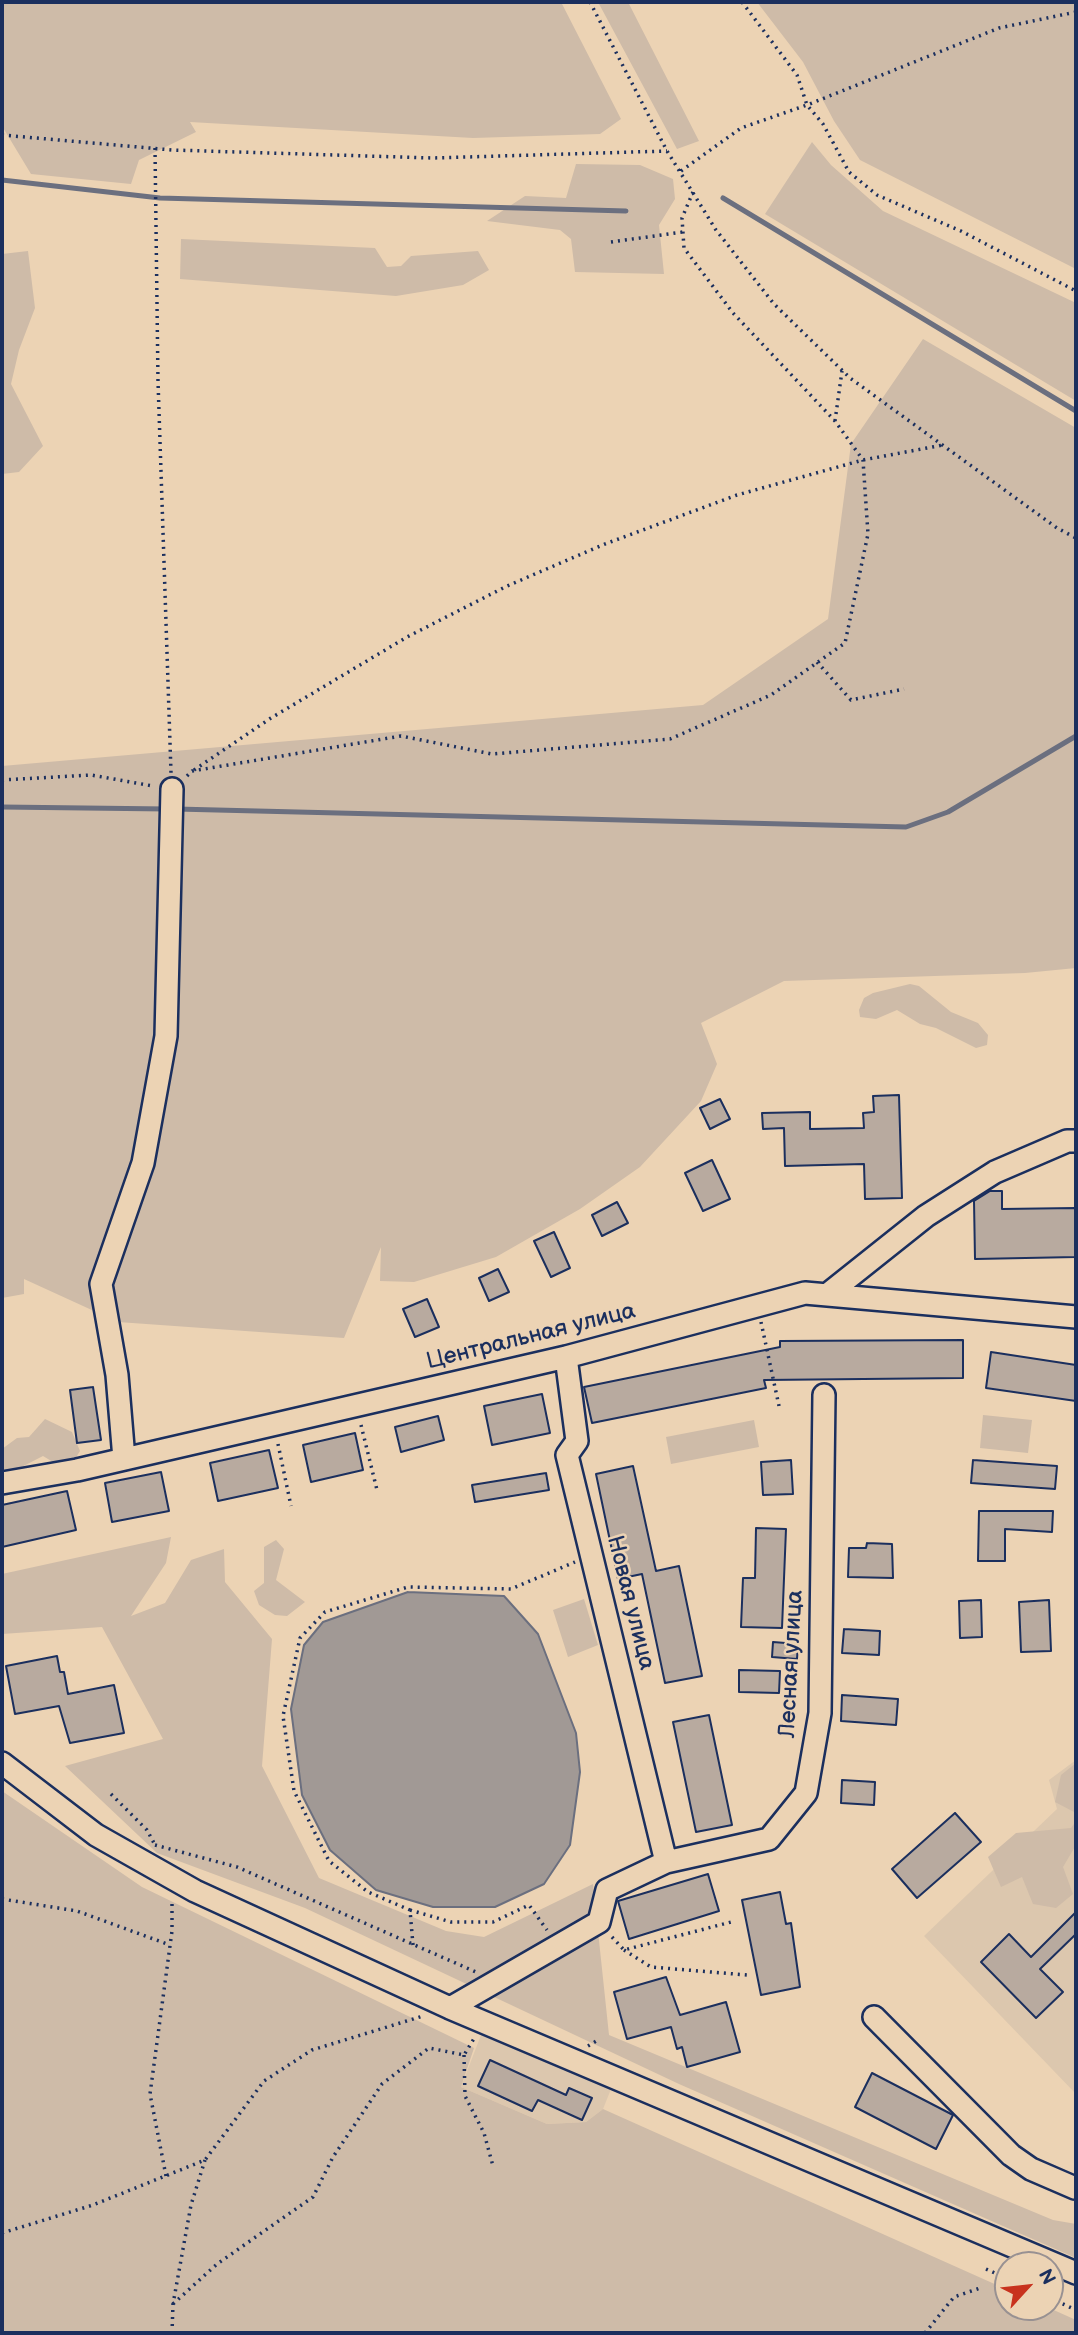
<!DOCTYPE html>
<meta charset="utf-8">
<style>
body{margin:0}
#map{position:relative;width:1078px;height:2335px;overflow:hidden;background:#ecd3b4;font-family:"Balsamiq Sans",sans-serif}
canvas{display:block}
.frame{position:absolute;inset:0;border:4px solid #1b2f5e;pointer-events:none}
.north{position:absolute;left:994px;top:2251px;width:70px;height:70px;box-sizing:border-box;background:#ecd3b4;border:2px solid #989192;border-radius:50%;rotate:63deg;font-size:19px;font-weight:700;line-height:28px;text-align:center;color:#1b2f5e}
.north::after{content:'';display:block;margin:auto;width:24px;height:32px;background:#c8321e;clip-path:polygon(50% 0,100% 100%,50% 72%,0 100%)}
</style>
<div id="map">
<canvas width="1078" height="2335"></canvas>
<div class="frame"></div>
<div class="north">N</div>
</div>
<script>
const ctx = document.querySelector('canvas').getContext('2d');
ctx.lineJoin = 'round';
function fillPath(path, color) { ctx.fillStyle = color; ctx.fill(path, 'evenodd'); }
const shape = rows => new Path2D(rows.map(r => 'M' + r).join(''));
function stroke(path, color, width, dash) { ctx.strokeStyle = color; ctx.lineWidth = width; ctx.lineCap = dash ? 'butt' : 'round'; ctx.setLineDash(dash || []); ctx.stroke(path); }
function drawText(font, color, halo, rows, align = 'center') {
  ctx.font = font + ' "Balsamiq Sans",sans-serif'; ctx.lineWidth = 5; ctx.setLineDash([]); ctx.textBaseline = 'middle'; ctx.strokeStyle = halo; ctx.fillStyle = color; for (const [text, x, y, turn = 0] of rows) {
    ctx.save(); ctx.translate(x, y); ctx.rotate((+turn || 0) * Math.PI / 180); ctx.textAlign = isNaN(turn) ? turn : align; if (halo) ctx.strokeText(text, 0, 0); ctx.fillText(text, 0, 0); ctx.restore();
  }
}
const built = shape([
 [1076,1760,1076,2094,924,1936,1057,1809,1049,1780],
 [481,2035,611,2089,603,2109,586,2122,547,2124,461,2087]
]);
const green = shape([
 [2,2,561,2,621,119,600,134,473,138,190,122,196,132,139,160,131,184,31,174,2,126],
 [598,2,628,2,699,141,677,149],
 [757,2,1076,2,1076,269,860,160,834,121,803,62],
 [812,142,831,165,883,211,1076,303,1076,401,765,214],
 [576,164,640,165,673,179,675,199,659,225,664,274,575,272,571,239,560,230,487,221,525,196,566,198],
 [181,239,375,248,387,267,401,266,411,256,478,251,489,270,463,285,396,296,180,279],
 [28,251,35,308,19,350,11,384,43,446,19,472,2,474,2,254],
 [923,339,1076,428,1076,968,1025,973,784,981,701,1023,717,1064,701,1101,640,1167,580,1209,496,1257,414,1282,380,1281,381,1247,344,1338,118,1322,24,1279,24,1294,2,1298,2,766,703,705,828,619,851,444],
 [910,984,919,986,951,1012,978,1023,988,1035,987,1045,976,1048,936,1028,920,1024,897,1010,876,1019,860,1017,859,1010,864,998,873,993],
 [983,1415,1032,1420,1028,1453,980,1448],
 [45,1419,72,1432,80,1451,73,1462,58,1465,43,1456,2,1477,2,1449,17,1438,29,1437],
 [754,1420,759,1447,671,1464,666,1437],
 [171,1537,166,1563,131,1616,165,1603,191,1560,224,1549,225,1582,272,1639,262,1766,319,1878,446,1931,484,1937,593,1884,609,2035,1053,2220,1076,2224,1076,2258,679,2084,305,1908,157,1853,65,1766,163,1739,102,1627,2,1634,2,1574],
 [276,1540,284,1549,276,1580,305,1602,287,1616,275,1615,259,1605,254,1591,264,1583,264,1547],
 [584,1599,598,1645,568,1657,553,1610],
 [1076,1763,1076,1813,1055,1802,1061,1775],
 [2,1791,142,1887,474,2048,461,2087,547,2124,586,2122,603,2109,1008,2290,1008,2307,1047,2307,1076,2320,1076,2333,2,2333],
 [1076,1821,1076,1845,1063,1867,1073,1894,1056,1908,1033,1904,1022,1877,1001,1887,988,1857,1016,1833,1071,1828]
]);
const water = shape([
 [408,1592,504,1596,538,1634,576,1733,580,1772,570,1845,544,1884,495,1907,433,1907,376,1890,330,1850,302,1795,291,1709,304,1645,323,1622,408,1592]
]);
const stream = shape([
 [2,180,160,198,626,211],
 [723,198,1076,411],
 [2,807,167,809],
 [176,809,906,827,948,812,1076,736]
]);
const building = shape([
 [899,1095,902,1198,865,1199,864,1164,785,1166,784,1128,763,1129,762,1113,810,1112,810,1129,864,1128,863,1113,874,1112,873,1096,899,1095],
 [720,1099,730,1119,710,1129,700,1108,720,1099],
 [712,1160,730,1199,703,1211,685,1173,712,1160],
 [990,1191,1002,1191,1002,1209,1076,1208,1076,1257,975,1259,974,1201,990,1191],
 [617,1202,628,1223,602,1236,592,1215,617,1202],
 [554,1232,570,1268,551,1277,534,1241,554,1232],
 [498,1269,509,1292,489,1301,479,1278,498,1269],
 [427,1299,439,1327,415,1337,403,1309,427,1299],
 [963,1340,963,1378,764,1380,766,1388,592,1423,584,1387,780,1347,780,1341,963,1340],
 [991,1352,1076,1365,1076,1401,986,1388,991,1352],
 [93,1387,101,1440,77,1443,70,1390,93,1387],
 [542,1394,550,1433,492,1445,484,1406,542,1394],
 [438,1416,444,1440,401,1452,395,1427,438,1416],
 [355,1433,363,1470,311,1482,303,1445,355,1433],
 [269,1450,278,1488,218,1501,210,1463,269,1450],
 [791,1460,793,1494,763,1495,761,1462,791,1460],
 [973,1460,1057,1466,1055,1489,971,1483,973,1460],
 [633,1466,656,1571,679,1566,702,1676,665,1683,642,1574,618,1579,596,1474,633,1466],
 [161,1472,169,1511,112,1522,105,1483,161,1472],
 [546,1473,549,1490,475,1502,472,1485,546,1473],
 [67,1491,76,1530,2,1547,2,1505,67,1491],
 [979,1511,1053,1511,1052,1532,1005,1529,1005,1561,978,1561,979,1511],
 [756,1528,786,1529,782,1628,741,1627,743,1578,755,1578,756,1528],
 [867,1543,892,1544,893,1578,848,1577,849,1548,866,1548,867,1543],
 [981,1600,982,1637,960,1638,959,1601,981,1600],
 [1049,1600,1051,1651,1021,1652,1019,1602,1049,1600],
 [844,1629,880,1631,879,1655,842,1653,844,1629],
 [773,1642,798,1644,797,1659,772,1657,773,1642],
 [57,1656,60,1672,64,1672,68,1694,114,1685,124,1733,70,1743,59,1706,15,1714,6,1666,57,1656],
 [739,1670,780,1671,779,1693,739,1692,739,1670],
 [842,1695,898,1699,896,1725,841,1721,842,1695],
 [709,1715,732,1825,696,1832,673,1722,709,1715],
 [842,1780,875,1782,874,1805,841,1803,842,1780],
 [955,1813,981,1842,917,1898,892,1869,955,1813],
 [708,1874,719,1911,629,1939,618,1901,708,1874],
 [780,1892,786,1924,791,1923,800,1987,761,1995,742,1900,780,1892],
 [1076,1912,1076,1934,1040,1969,1063,1992,1036,2018,981,1962,1009,1934,1031,1957,1076,1912],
 [666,1977,680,2015,726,2002,740,2052,687,2067,682,2047,677,2049,671,2027,627,2039,614,1992,666,1977],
 [490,2060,566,2095,569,2088,592,2098,582,2120,538,2100,532,2111,478,2086,490,2060],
 [872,2073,953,2115,936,2149,855,2107,872,2073]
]);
const path = shape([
 [590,2,667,151,716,230,774,304,850,378,1057,528,1076,538],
 [742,2,797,75,807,105,823,124,849,172,877,195,961,231,1076,291],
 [2,135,172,150,433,158,667,151],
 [155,148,158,381,171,773],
 [681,171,741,128,807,105,999,28,1076,12],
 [611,242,683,232],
 [835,421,842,371],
 [817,662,851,700,904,689],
 [194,770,271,718,407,637,507,586,605,544,737,495,863,460,943,445],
 [187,776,192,771,401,736,492,754,670,739,771,695,845,643,868,534,863,460,835,421,733,313,684,248,682,218,693,192],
 [2,780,91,775,153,786],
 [761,1322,779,1406],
 [361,1425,377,1490],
 [278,1444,291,1506],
 [111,1794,147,1830,155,1845],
 [155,1845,237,1867,476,1972],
 [2,1899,77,1911,170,1945],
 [410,1910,451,1922,493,1922,529,1905,547,1930],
 [612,1937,624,1950,735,1921],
 [413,1945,410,1910,368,1892,329,1861,294,1791,283,1716,300,1638,325,1612,408,1587,511,1589,575,1562],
 [624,1950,651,1967,747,1975],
 [588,2046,598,2040],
 [464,2055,465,2096,484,2133,493,2166],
 [166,2176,150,2094,172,1931,172,1901],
 [2,2233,93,2205,205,2160,264,2081,312,2050,423,2016],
 [986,2269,1008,2279],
 [1050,2298,1076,2310],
 [173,2304,217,2264,313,2197,333,2157,382,2084,429,2048,464,2055,475,2037],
 [172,2333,173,2304,191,2205,205,2160],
 [925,2333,954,2297,980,2288]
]);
const minor = shape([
 [828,1294,926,1216,995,1172,1067,1141,1076,1141],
 [566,1357,577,1441,567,1455,666,1862],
 [124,1459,117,1375,101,1284,143,1163,166,1036,172,789],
 [2,1483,77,1470,566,1357,805,1293,1076,1317],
 [2,1763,96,1835,195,1891,450,2008,1076,2273],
 [450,2008,599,1922,607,1890,666,1862,769,1839,806,1793,820,1713,824,1395],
 [874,2017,1011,2155,1031,2169,1075,2188]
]);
const streetNames = [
 ["Центральная улица",531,1337,-14],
 ["Новая улица",630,1603,76],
 ["Лесная улица",792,1664,-87]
];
fillPath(built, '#dcc7ae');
fillPath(green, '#cebba8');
fillPath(water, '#a19995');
stroke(water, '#6b6f7f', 2);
stroke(stream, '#6b6f7f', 5);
fillPath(building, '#b8aa9f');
stroke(building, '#1b2f5e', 2);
stroke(minor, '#1b2f5e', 26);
stroke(path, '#1b2f5e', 3.5, [2, 5]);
stroke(minor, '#ecd3b4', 21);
drawText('23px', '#1b2f5e', '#ecd3b4', streetNames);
</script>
